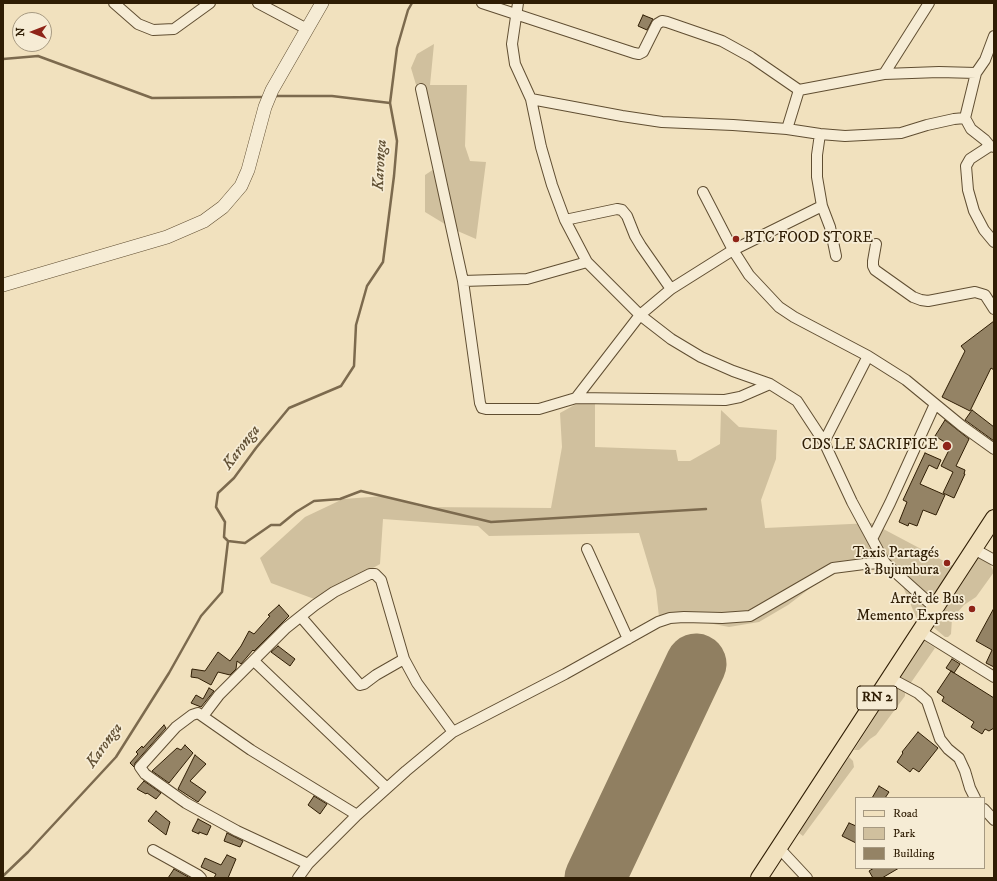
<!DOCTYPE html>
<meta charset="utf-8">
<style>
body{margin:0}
#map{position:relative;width:997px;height:881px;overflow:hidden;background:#f1e1be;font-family:"IM FELL DW Pica",serif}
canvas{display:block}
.frame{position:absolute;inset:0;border:4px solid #2f1d04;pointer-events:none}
.legend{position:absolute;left:855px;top:797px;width:130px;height:72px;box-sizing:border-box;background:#f6ecd5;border:1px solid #a69981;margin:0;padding:5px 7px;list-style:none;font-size:12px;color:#2f1d04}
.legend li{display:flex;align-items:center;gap:8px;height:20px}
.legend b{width:20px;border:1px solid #a69981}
.north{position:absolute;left:12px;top:12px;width:40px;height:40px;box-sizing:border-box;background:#f6ecd5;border:1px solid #a69981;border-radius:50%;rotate:270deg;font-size:11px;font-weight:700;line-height:16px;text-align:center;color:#2f1d04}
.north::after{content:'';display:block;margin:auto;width:14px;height:18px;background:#8f2418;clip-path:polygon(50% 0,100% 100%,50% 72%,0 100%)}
</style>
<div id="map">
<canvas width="997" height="881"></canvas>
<div class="frame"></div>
<ul class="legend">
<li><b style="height:5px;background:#f1e1be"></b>Road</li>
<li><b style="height:11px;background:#d0c09e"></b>Park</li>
<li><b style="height:11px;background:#948365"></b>Building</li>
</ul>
<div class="north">N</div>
</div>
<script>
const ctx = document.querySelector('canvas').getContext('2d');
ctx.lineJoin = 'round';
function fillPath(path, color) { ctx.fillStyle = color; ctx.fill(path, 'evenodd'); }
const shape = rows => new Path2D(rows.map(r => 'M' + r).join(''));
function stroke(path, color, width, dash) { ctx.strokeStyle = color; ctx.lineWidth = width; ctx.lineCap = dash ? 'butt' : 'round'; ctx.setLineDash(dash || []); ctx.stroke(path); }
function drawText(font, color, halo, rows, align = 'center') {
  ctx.font = font + ' "IM FELL DW Pica",serif'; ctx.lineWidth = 3.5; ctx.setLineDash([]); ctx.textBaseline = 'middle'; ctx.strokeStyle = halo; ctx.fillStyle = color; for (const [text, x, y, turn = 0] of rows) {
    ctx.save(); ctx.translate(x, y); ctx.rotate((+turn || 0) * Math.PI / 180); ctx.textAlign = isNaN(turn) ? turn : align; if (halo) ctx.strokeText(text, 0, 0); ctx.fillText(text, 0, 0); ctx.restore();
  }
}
const green = shape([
 [434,44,430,85,467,85,465,146,470,161,486,162,476,239,453,229,425,212,425,175,440,165,411,68,417,54],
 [578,403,595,404,595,447,676,450,678,461,690,461,720,444,721,410,739,427,777,430,776,459,761,500,765,528,872,523,957,568,919,624,898,575,890,570,859,566,834,570,788,605,759,622,729,627,693,620,659,617,656,590,639,533,489,536,478,526,383,519,380,564,317,600,271,583,260,558,305,517,343,499,384,496,422,507,551,508,562,447,560,413],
 [977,554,990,564,994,572,976,597,964,605,955,615,952,618,951,634,948,637,945,637,932,626],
 [923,640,935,648,910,684,899,678],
 [895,685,905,691,905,696,876,735,870,739,859,750,854,750],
 [849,757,853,761,854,767,803,836,799,833]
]);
const stream = shape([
 [3,59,38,56,152,98,265,97],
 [274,96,332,96,390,103],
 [228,541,245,543,271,525,280,525,296,512,314,501,340,499,361,491,491,522,706,509],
 [3,876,28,852,116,757,169,673,201,616,222,592,228,541,224,537,225,522,216,507,218,493,234,478,256,448,289,408,341,386,354,366,356,325,367,286,383,262,394,176,397,141,390,103,397,48,408,10,412,3]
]);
const runway = shape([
 [595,878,696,664]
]);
const building = shape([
 [643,15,653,19,647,30,638,26,643,15],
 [994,321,994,370,991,368,970,411,942,397,965,351,961,346,994,321],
 [972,410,994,427,994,441,965,420,972,410],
 [945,420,969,439,956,466,965,470,964,474,965,474,954,498,943,493,953,472,941,466,951,446,935,436,945,420],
 [925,453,941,460,937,469,929,465,920,484,945,495,936,515,923,510,917,526,909,523,908,526,899,522,907,502,903,500,925,453],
 [279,605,289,616,254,651,253,650,241,664,237,661,236,669,230,675,218,672,211,685,198,678,191,677,192,669,205,671,218,652,230,661,241,646,249,631,254,634,270,616,268,615,279,605],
 [994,608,994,667,986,663,992,650,976,641,994,608],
 [278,646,295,659,290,666,271,652,278,646],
 [952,659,960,664,954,673,946,668,952,659],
 [951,671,994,698,994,728,989,731,985,729,982,734,971,727,974,722,942,701,944,697,937,692,951,671],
 [209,688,214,691,201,707,191,703,196,695,203,699,209,688],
 [164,725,166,728,135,763,134,767,130,763,138,754,136,752,142,746,143,748,164,725],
 [918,732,938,748,919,772,913,768,910,772,897,762,903,753,902,752,918,732],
 [185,745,193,753,169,783,152,771,177,748,181,750,185,745],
 [195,755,206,764,190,781,206,792,198,802,178,789,195,755],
 [144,781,161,793,156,799,147,793,146,794,137,789,144,781],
 [879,786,889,792,885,798,872,798,879,786],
 [314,796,327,804,320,814,308,805,314,796],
 [156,811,170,822,166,835,148,821,156,811],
 [198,819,211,826,207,835,199,832,199,834,192,831,198,819],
 [849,823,856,826,856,843,842,836,849,823],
 [227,833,243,841,240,847,224,841,227,833],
 [227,855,236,859,228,878,214,878,216,874,201,867,205,858,221,865,227,855],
 [874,868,899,868,882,878,873,878,869,871,874,868],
 [174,869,190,878,168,878,174,869]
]);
const minor = shape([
 [114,3,138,24,153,30,174,29,210,3],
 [258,3,307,29],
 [482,3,634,53,639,54,643,52,657,24,662,21,667,22,722,41,751,57,799,90,884,74,939,72,976,73],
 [518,3,512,44,515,64,531,99,541,147,552,185,565,220,587,262,640,315,671,339,701,357,733,371,770,384,797,401,824,442,852,502,885,563],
 [884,74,929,3],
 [421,89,463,281,480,403,482,408,486,409,539,409,576,398,725,400,740,397,770,384],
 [531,99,622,116,662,122,733,125,787,129,820,134,845,136,901,133,927,125,954,119,965,118,976,73,985,60,994,36],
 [965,118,971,129,985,140,990,146,994,147],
 [787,129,799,90],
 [820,134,817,155,817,177,822,206,830,227,836,256],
 [990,146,970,159,966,166,968,190,974,211,984,230,994,242],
 [703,192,733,250,749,275,779,307,794,317,868,356,906,380,962,426,994,449],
 [565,220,617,209,622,210,627,216,635,236,641,246,671,289],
 [876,244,873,261,873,266,875,270,913,297,921,300,928,301,975,292,985,295,994,309],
 [463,281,527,279,587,262],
 [576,398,640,315,671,289,733,250,822,206],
 [824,442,868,356],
 [872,539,890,503,935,404],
 [587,549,628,639],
 [974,549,994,560],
 [301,617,360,685,364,684,376,675,404,659],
 [920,631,994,677],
 [254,661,387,788],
 [890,678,918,693,927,701,940,739,948,749,959,758,965,771,970,788,975,798],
 [203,716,219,695,286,628,315,605,334,592,370,574,375,574,381,580,404,659,417,683,453,732],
 [984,809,994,820],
 [779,848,807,878],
 [153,850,198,875,201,878],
 [308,864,237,831,186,803,145,774,140,767,176,727,192,715,198,713,251,750,357,815],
 [298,878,308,864,357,815,406,771,453,732,565,674,658,622,670,618,684,617,722,618,750,616,833,568,864,564,885,563,935,608]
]);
const tertiary = shape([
 [3,285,167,237,204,221,223,207,241,186,248,170,265,107,272,90,322,3]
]);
const primary = shape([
 [759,878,994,518]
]);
const markers = [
 [736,239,4,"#8f2418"],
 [947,446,5,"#8f2418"],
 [947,563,4,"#8f2418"],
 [972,609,4,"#8f2418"]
];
const shields = [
 [877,698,40]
];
const shieldNames = [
 ["RN 2",877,698]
];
const poiNames = [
 ["BTC FOOD STORE",744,239,"left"],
 ["CDS LE SACRIFICE",938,446],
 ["Taxis Partagés",939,554],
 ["à Bujumbura",939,571],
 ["Arrêt de Bus",964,600],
 ["Memento Express",964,617]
];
const waterNames = [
 ["Karonga",381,165,-86],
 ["Karonga",242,448,-52],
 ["Karonga",105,746,-54]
];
fillPath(green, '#d0c09e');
stroke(stream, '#7c6a4e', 2.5);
stroke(runway, '#907f61', 61);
fillPath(building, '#948365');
stroke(building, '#2f1d04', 1);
stroke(minor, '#604e32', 12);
stroke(tertiary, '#604e32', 14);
stroke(primary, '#2f1d04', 18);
stroke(minor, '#f6ecd5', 10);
stroke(tertiary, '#f6ecd5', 13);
stroke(primary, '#f1e1be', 16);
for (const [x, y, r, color] of markers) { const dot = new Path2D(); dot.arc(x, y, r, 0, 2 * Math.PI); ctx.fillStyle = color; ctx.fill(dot); stroke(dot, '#f6ecd5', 1.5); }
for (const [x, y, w] of shields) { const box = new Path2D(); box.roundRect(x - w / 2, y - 12, w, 24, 3); ctx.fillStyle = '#f6ecd5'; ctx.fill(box); stroke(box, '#2f1d04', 1); }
drawText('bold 14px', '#2f1d04', null, shieldNames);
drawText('15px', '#2f1d04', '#f6ecd5', poiNames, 'right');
drawText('italic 16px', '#625135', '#f6ecd5', waterNames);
</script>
